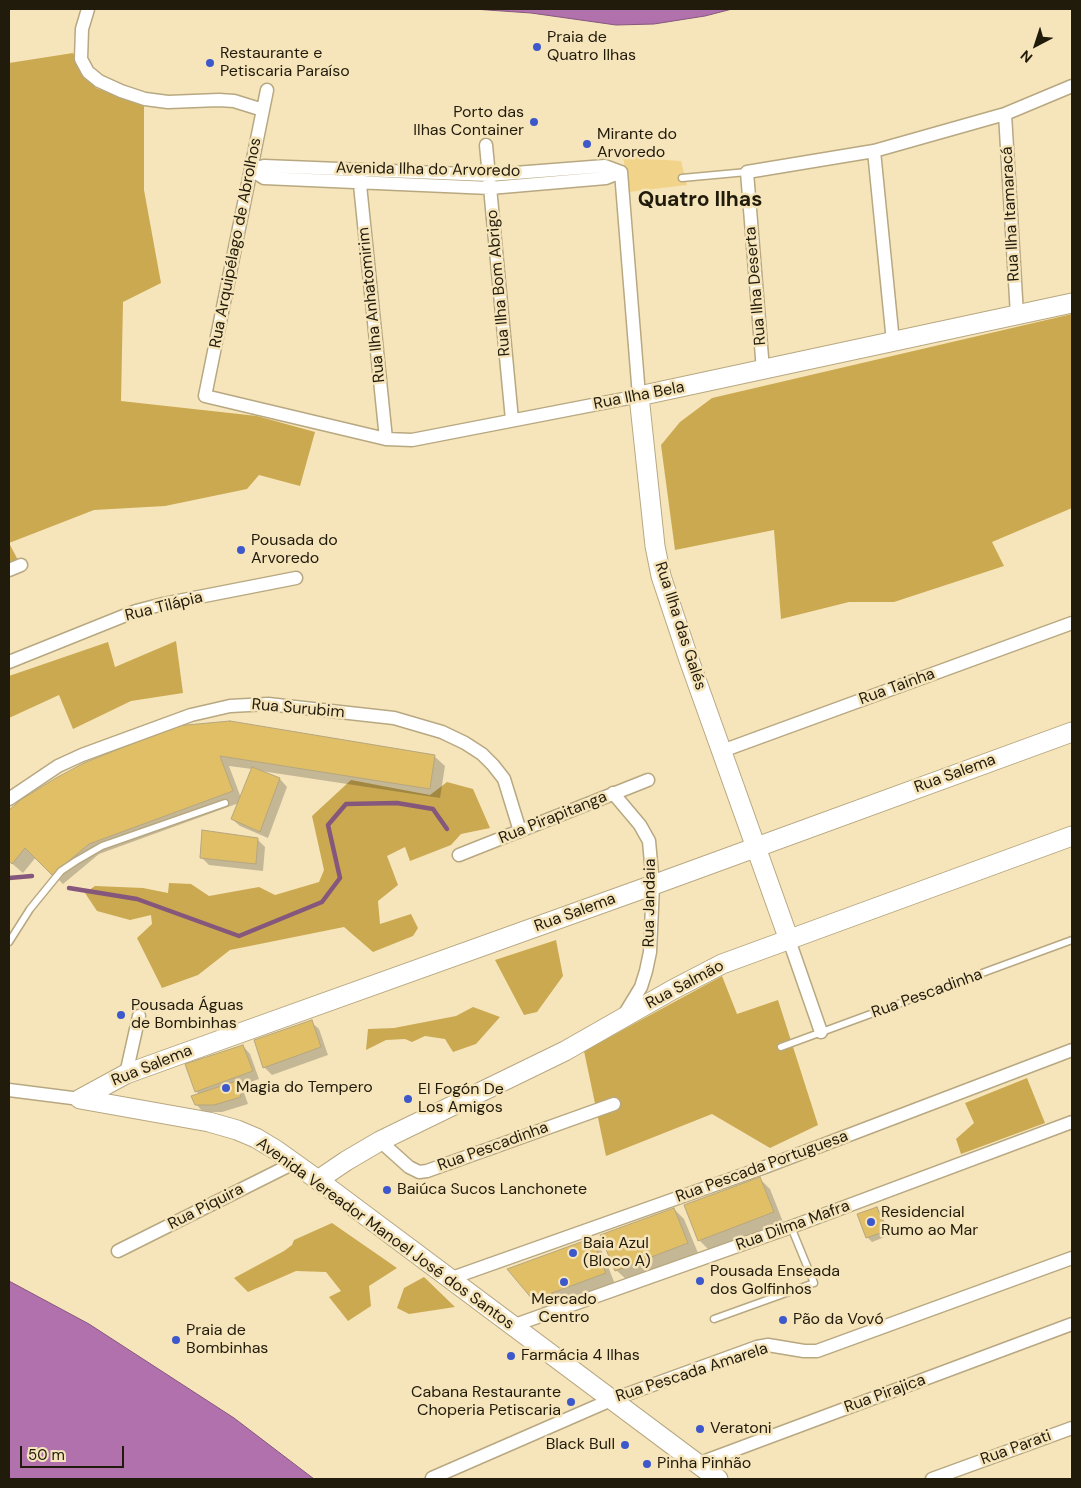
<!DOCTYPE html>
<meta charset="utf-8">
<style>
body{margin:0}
#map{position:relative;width:1081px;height:1488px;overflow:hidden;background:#f6e5bb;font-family:"DM Sans",sans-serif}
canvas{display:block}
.frame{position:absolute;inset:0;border:10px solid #211b0b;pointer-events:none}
.north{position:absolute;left:1011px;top:20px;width:50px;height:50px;-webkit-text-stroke:4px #f6e5bb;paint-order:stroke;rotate:220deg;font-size:14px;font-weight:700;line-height:20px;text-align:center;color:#211b0b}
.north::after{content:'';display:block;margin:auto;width:18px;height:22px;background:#211b0b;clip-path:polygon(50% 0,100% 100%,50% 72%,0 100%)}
.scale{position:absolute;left:20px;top:1446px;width:104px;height:22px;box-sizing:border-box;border:2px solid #211b0b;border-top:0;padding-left:6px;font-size:15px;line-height:18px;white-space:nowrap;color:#211b0b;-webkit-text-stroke:4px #f6e5bb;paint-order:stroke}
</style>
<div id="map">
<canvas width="1081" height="1488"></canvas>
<div class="frame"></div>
<div class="north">N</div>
<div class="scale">50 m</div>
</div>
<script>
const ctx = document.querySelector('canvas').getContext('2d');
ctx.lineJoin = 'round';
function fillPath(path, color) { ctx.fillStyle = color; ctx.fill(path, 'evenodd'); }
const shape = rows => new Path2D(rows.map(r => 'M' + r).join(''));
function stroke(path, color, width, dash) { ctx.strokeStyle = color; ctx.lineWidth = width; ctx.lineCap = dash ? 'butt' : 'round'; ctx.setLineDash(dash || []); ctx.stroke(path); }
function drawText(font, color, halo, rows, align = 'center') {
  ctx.font = font + ' "DM Sans",sans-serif'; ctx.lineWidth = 5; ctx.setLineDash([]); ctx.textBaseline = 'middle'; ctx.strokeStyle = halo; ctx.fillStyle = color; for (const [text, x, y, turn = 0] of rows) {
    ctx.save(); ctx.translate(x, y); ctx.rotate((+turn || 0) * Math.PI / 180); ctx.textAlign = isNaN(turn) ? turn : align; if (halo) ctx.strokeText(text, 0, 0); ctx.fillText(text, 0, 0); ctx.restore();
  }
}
const green = shape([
 [630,151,639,151,651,159,681,161,687,185,629,192,623,157]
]);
const forest = shape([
 [73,53,81,70,96,88,144,106,144,190,161,283,123,302,121,401,257,416,315,432,300,486,259,475,247,489,165,506,94,510,9,543,19,562,9,566,9,63],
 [1072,314,1072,508,992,542,1004,566,894,602,849,602,781,619,774,530,675,550,661,445,680,422,712,398],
 [176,641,183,693,131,701,73,729,59,695,9,718,9,676,108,642,115,667],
 [351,780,430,795,447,782,473,789,490,828,461,834,451,845,410,861,405,847,387,856,398,885,378,901,380,924,411,914,418,928,413,936,373,952,344,927,230,950,198,975,162,988,137,938,152,924,151,915,130,920,97,911,85,893,95,886,143,888,168,893,169,883,191,884,209,896,259,887,275,895,319,882,324,870,312,816],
 [556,940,563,976,537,1012,524,1015,495,960],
 [722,976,737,1014,778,1000,818,1125,770,1148,712,1114,606,1156,584,1051],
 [473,1007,500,1017,476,1044,453,1052,445,1039,425,1036,412,1042,405,1039,386,1040,366,1050,368,1029,394,1028,456,1016],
 [1027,1078,1045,1123,961,1154,956,1139,974,1123,965,1103],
 [332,1223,397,1268,369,1286,371,1306,348,1321,329,1297,341,1291,326,1272,296,1271,248,1292,234,1278,284,1251,292,1245,294,1240],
 [424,1277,455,1307,409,1314,397,1308,404,1288]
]);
const water = shape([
 [473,9,732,9,705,16,654,24,616,25,531,13,473,9],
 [9,1281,89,1324,234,1418,314,1479,9,1479,9,1281]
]);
const shadow = shape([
 [177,728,434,756,445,766,440,798,261,771,280,779,287,787,268,838,240,826,232,819,239,803,99,854,63,884,36,857,23,873,9,861,9,812,22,800],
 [229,766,252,769,241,798],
 [257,839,265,847,263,871,209,865,202,858],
 [311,1022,319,1029,328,1055,272,1075,264,1067],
 [243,1046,250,1054,259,1079,239,1086,243,1090,248,1104,222,1112,203,1112,196,1104,199,1094,196,1091],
 [759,1178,770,1189,783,1222,709,1250,699,1240],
 [877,1208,881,1213,890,1235,872,1242,867,1237],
 [674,1209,684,1219,698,1253,627,1280,616,1270],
 [591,1239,601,1249,615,1284,545,1310,534,1299]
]);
const stream = shape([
 [9,878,32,876],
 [69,888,137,899,239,936,322,902,340,878,328,825,346,804,397,803,433,809,447,829]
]);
const building = shape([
 [230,721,435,755,430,789,220,756,233,791,89,844,52,875,25,848,12,864,9,861,9,810,22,799,56,778,84,763,176,726,230,721],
 [252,767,280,778,260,832,231,819,252,767],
 [202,830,258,838,256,864,200,858,202,830],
 [312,1020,321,1047,263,1068,254,1040,312,1020],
 [243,1045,253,1071,195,1092,185,1064,243,1045],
 [236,1081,241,1097,214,1105,195,1105,191,1096,236,1081],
 [760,1177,774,1212,698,1241,684,1205,760,1177],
 [877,1207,886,1231,866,1238,857,1214,877,1207],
 [674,1208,688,1243,615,1271,600,1235,674,1208],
 [592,1238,606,1273,533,1300,507,1269,592,1238]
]);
const lane = shape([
 [682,178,747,172],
 [9,942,30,909,61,871,76,861,102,846,225,803],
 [781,1047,1072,940],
 [714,1319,814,1283,791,1227]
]);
const street = shape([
 [88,9,82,29,81,59,88,72,99,81,121,91,145,99,168,102,219,100,234,101,263,110],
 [267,90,205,396,386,439,412,440,639,396,621,172],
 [1005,114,1017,315],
 [486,145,512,420],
 [874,151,893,342],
 [251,170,264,178,490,188,606,178,621,172],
 [251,170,264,166,489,175,605,166,621,172],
 [359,175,386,439],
 [763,370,747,172,874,151,1005,114,1072,86],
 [9,570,21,565],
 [9,662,136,611,163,604,296,578],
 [722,751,1072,623],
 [613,793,640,825,649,841,653,885,650,952,646,971,641,987,624,1015],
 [9,799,58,766,82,755,131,737,191,715,230,706,268,704,394,718,442,732,465,743,482,754,493,765,504,779,520,831],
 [459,855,648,780],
 [789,940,821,1032],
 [126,1074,139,1016],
 [9,1090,80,1099],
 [380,1141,409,1167,419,1172,427,1171,614,1104],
 [118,1251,294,1163],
 [449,1279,765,1167,1072,1050],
 [512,1326,791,1227,1072,1122],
 [697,1464,1072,1324],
 [432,1478,611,1400,757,1347,768,1345,804,1351,817,1351,1072,1258],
 [932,1479,1072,1428]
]);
const secondary = shape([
 [789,940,688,657,661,576,655,546,639,396,1072,303],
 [80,1099,126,1074,173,1057,653,885,1072,732],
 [80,1099,209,1122,237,1130,256,1138,276,1150,318,1180,718,1479],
 [318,1180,346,1161,380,1141,565,1051,672,990,722,964,1072,836]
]);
const markers = [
 [537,47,5,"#3c58ca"],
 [210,63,5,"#3c58ca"],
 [534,122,5,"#3c58ca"],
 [587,144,5,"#3c58ca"],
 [241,550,5,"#3c58ca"],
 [121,1015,5,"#3c58ca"],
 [226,1088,5,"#3c58ca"],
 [408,1099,5,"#3c58ca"],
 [387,1190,5,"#3c58ca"],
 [871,1222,5,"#3c58ca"],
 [573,1253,5,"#3c58ca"],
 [700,1281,5,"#3c58ca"],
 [564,1282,5,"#3c58ca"],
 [783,1320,5,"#3c58ca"],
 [176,1340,5,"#3c58ca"],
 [511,1356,5,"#3c58ca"],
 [571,1402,5,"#3c58ca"],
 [700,1429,5,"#3c58ca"],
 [625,1445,5,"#3c58ca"],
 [647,1464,5,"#3c58ca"]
];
const poiNames = [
 ["Praia de",547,38],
 ["Quatro Ilhas",547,56],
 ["Restaurante e",220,54],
 ["Petiscaria Paraíso",220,72],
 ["Porto das",524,113,"right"],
 ["Ilhas Container",524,131,"right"],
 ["Mirante do",597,135],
 ["Arvoredo",597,153],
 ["Pousada do",251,541],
 ["Arvoredo",251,559],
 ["Pousada Águas",131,1006],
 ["de Bombinhas",131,1024],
 ["Magia do Tempero",236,1088],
 ["El Fogón De",418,1090],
 ["Los Amigos",418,1108],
 ["Baiúca Sucos Lanchonete",397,1190],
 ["Residencial",881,1213],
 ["Rumo ao Mar",881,1231],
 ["Baia Azul",583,1244],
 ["(Bloco A)",583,1262],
 ["Pousada Enseada",710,1272],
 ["dos Golfinhos",710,1290],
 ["Mercado",564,1300,"center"],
 ["Centro",564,1318,"center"],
 ["Pão da Vovó",793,1320],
 ["Praia de",186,1331],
 ["Bombinhas",186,1349],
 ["Farmácia 4 Ilhas",521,1356],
 ["Cabana Restaurante",561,1393,"right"],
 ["Choperia Petiscaria",561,1411,"right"],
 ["Veratoni",710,1429],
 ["Black Bull",615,1445,"right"],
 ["Pinha Pinhão",657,1464]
];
const streetNames = [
 ["Avenida Ilha do Arvoredo",428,170,1],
 ["Rua Ilha Itamaracá",1011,214,-93],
 ["Rua Arquipélago de Abrolhos",236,243,-79],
 ["Rua Ilha Bom Abrigo",499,283,-95],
 ["Rua Ilha Deserta",756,286,-95],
 ["Rua Ilha Anhatomirim",372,305,-96],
 ["Rua Ilha Bela",639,396,-11],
 ["Rua Tilápia",164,607,-14],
 ["Rua Ilha das Galés",680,626,72],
 ["Rua Tainha",897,687,-20],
 ["Rua Surubim",298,709,5],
 ["Rua Salema",955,774,-20],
 ["Rua Pirapitanga",553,818,-22],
 ["Rua Jandaia",650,903,-89],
 ["Rua Salema",575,913,-20],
 ["Rua Salmão",685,985,-28],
 ["Rua Pescadinha",927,994,-20],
 ["Rua Salema",152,1066,-22],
 ["Rua Pescadinha",493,1147,-20],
 ["Rua Pescada Portuguesa",762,1167,-20],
 ["Rua Piquira",206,1207,-27],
 ["Rua Dilma Mafra",793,1226,-20],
 ["Avenida Vereador Manoel José dos Santos",385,1234,36],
 ["Rua Pescada Amarela",692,1373,-18],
 ["Rua Pirajica",885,1394,-20],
 ["Rua Parati",1016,1448,-20]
];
const districtNames = [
 ["Quatro Ilhas",700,200]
];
fillPath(green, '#f1d48a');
fillPath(forest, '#caa951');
fillPath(water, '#b071ad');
stroke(water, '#85577c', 1);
fillPath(shadow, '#0003');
stroke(stream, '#85577c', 4.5);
fillPath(building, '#e0bf67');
stroke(building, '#b6a67f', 1);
stroke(lane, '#b8a881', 9);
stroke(street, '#b8a881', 15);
stroke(secondary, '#b8a881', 21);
stroke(lane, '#fff', 6);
stroke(street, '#fff', 12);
stroke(secondary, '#fff', 19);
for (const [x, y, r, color] of markers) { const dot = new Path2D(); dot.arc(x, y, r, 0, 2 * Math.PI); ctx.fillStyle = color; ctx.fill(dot); stroke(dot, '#f6e5bb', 2); }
drawText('16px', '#211b0b', '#f6e5bb', poiNames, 'left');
drawText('16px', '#211b0b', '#f6e5bb', streetNames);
drawText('bold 21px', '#211b0b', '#f6e5bb', districtNames);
</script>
